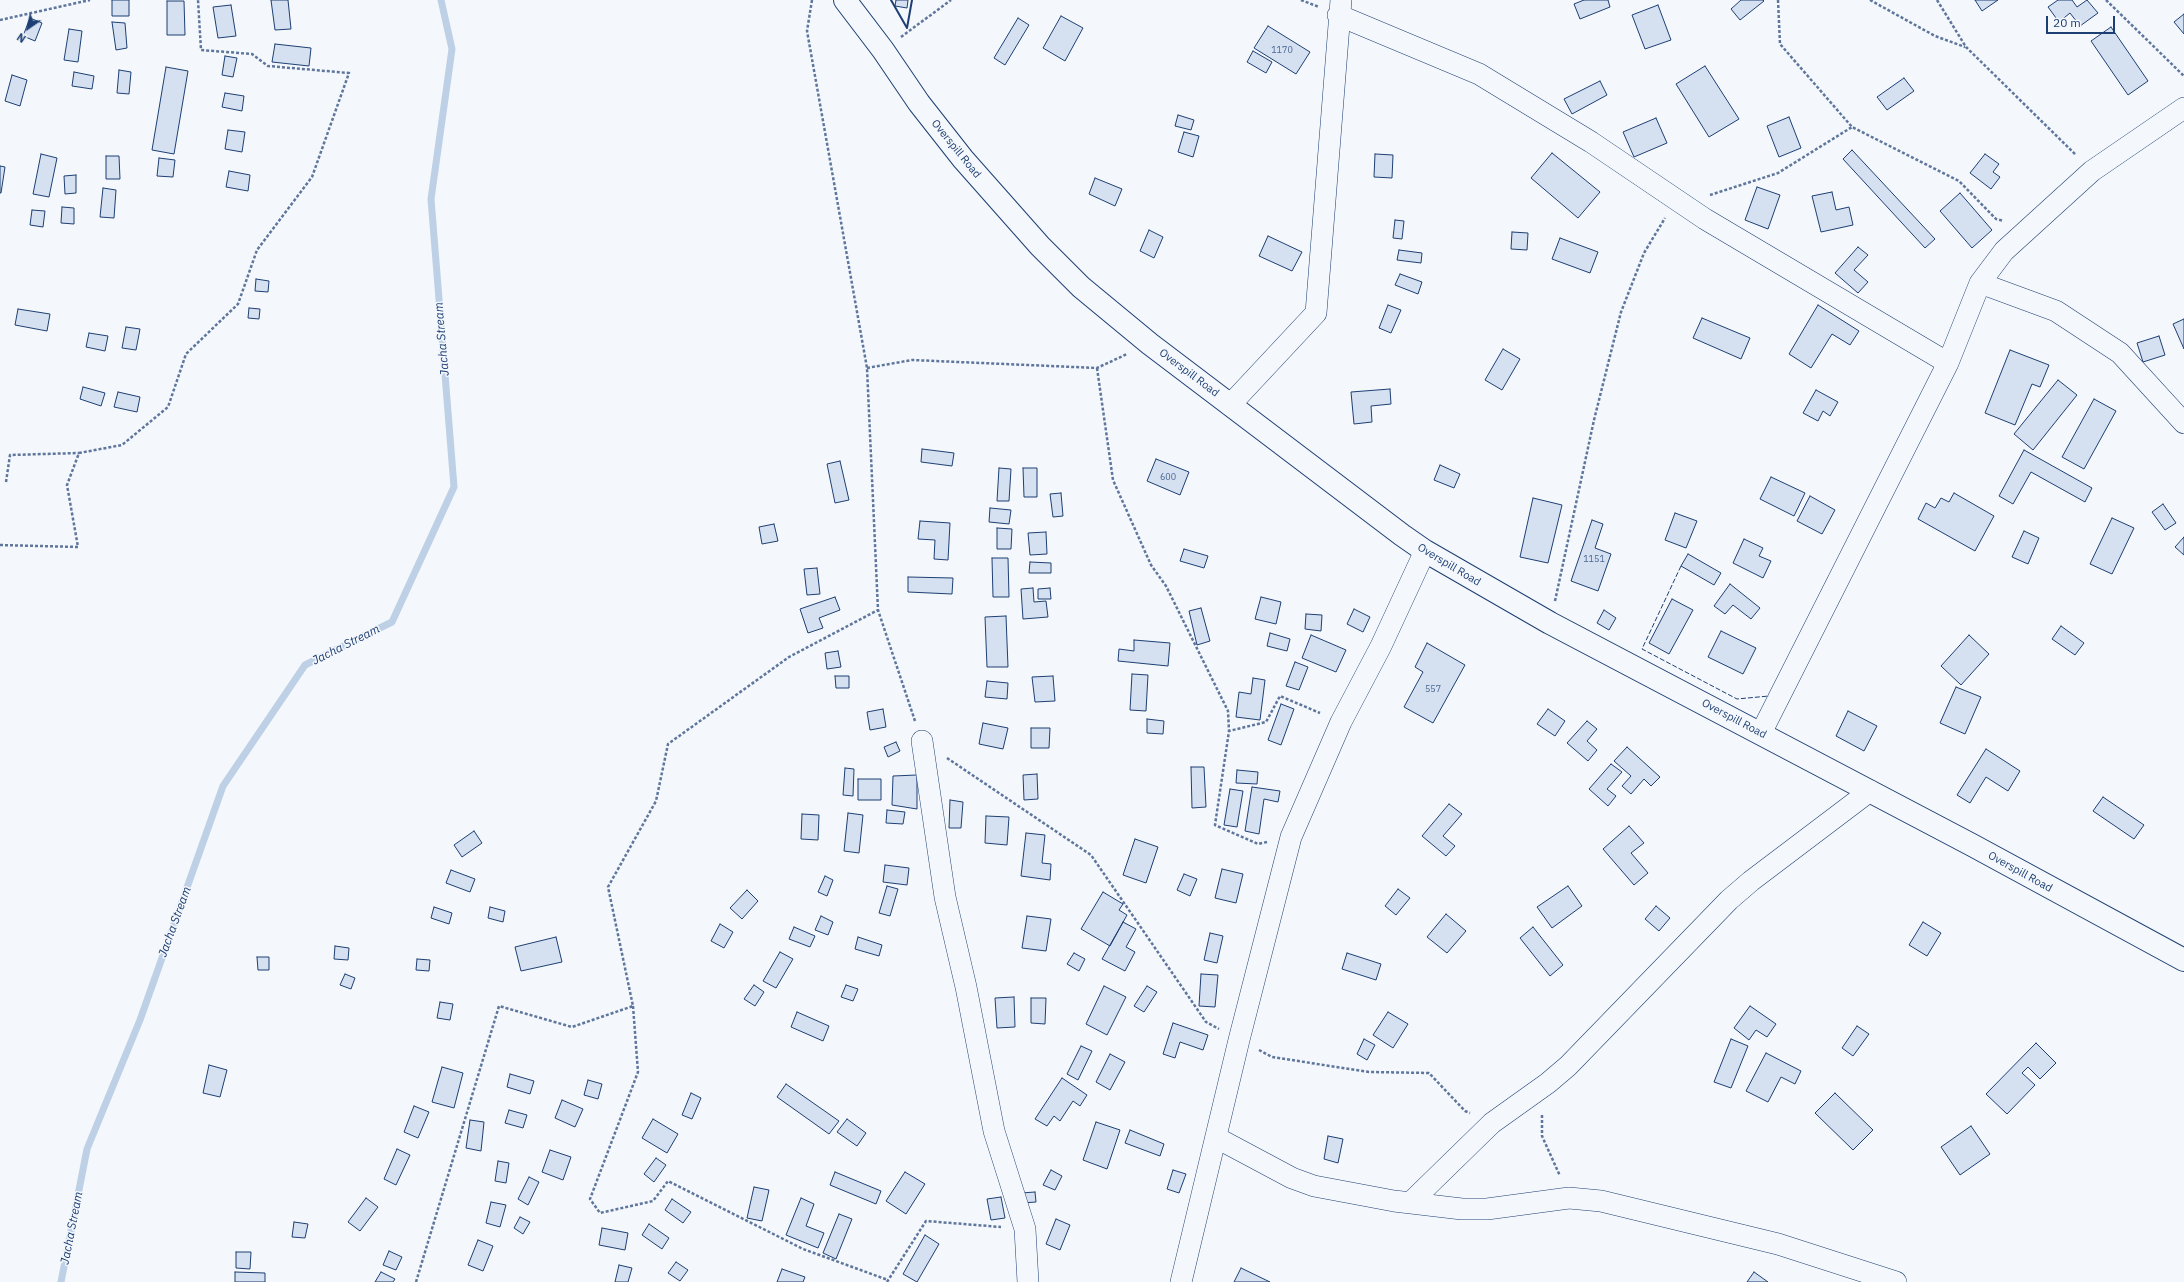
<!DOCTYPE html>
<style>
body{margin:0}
#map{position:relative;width:2184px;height:1282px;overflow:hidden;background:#f4f7fb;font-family:"IBM Plex Sans",sans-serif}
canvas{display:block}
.north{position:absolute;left:8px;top:8px;width:40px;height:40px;-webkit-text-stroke:3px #f4f7fb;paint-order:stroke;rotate:214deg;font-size:11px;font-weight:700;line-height:16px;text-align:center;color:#1d3f73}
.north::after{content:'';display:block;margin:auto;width:14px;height:18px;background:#1d3f73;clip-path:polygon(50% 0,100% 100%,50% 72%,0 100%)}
.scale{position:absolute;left:2046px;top:16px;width:69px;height:18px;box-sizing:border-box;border:2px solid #1d3f73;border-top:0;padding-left:5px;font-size:12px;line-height:14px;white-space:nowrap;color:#1d3f73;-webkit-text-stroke:3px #f4f7fb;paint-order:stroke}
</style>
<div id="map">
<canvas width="2184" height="1282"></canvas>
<div class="north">N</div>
<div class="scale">20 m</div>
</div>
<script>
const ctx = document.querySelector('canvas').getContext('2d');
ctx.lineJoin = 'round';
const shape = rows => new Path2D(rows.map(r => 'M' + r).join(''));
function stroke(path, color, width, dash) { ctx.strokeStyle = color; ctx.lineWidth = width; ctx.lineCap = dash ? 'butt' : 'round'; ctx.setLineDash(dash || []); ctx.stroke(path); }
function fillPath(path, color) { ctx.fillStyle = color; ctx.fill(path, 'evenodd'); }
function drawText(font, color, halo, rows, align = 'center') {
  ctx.font = font + ' "IBM Plex Sans",sans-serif'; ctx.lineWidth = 3; ctx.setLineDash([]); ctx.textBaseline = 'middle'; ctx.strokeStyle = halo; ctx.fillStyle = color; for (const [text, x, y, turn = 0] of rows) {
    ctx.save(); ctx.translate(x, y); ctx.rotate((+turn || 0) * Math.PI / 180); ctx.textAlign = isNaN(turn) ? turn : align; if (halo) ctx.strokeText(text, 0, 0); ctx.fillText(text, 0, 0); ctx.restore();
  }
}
const stream = shape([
 [61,1282,87,1149,140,1020,223,786,305,665,392,622,454,487,431,199,452,49,441,0]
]);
const building = shape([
 [112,0,129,0,129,16,112,16,112,0],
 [271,0,288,0,291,29,275,30,271,0],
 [896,0,908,0,907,8,895,6,896,0],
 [1584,0,1608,0,1610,7,1580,19,1574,4,1584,0],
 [1741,0,1763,0,1764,1,1740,20,1731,9,1741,0],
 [1975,0,1998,0,1982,11,1975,0],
 [2058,0,2072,0,2077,7,2087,0,2098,13,2080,26,2070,13,2059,22,2048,7,2058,0],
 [167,1,184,1,185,35,167,35,167,1],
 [231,5,236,36,218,38,213,7,231,5],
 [1658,5,1671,40,1645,49,1632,15,1658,5],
 [2184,14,2184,34,2174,22,2184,14],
 [1061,16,1083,28,1065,61,1043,48,1061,16],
 [30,18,42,23,35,41,23,36,30,18],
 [1018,18,1029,25,1005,65,994,58,1018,18],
 [112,22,125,23,127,48,116,50,112,22],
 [1268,26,1310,52,1296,74,1254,48,1268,26],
 [2111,27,2148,81,2128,95,2091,41,2111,27],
 [69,29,82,31,78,62,64,60,69,29],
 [275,44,311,48,309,66,272,62,275,44],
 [1253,51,1272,62,1266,73,1247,62,1253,51],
 [225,56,237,58,233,77,222,75,225,56],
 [1705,66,1739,119,1709,137,1676,84,1705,66],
 [166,67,188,71,174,154,152,150,166,67],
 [119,70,131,72,129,94,117,93,119,70],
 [74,72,94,76,92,89,72,86,74,72],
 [12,75,27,80,20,106,5,101,12,75],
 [1904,78,1914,91,1887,110,1877,97,1904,78],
 [1600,81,1607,95,1572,114,1564,99,1600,81],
 [225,93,244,96,242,111,222,107,225,93],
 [1178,115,1194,120,1191,130,1175,126,1178,115],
 [1789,117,1801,148,1779,157,1767,126,1789,117],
 [1656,118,1667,143,1634,157,1623,132,1656,118],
 [228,130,245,132,242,152,225,149,228,130],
 [1184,132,1199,136,1193,157,1178,152,1184,132],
 [1852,150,1935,239,1925,248,1843,159,1852,150],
 [1552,153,1600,192,1578,218,1531,178,1552,153],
 [41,154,57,158,49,197,33,194,41,154],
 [1375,154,1393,155,1392,178,1374,177,1375,154],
 [1985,154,1999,164,1993,172,2000,177,1991,189,1970,173,1985,154],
 [106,156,119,156,120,179,106,179,106,156],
 [159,158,175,160,173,177,157,176,159,158],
 [0,166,5,167,1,193,0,193,0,166],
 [229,171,250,175,248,191,226,187,229,171],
 [76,175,76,193,65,194,64,176,76,175],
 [1095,178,1122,189,1115,206,1089,194,1095,178],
 [1757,187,1780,195,1768,229,1745,220,1757,187],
 [103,188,116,190,114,218,100,217,103,188],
 [1832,192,1836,210,1849,207,1853,225,1821,232,1812,196,1832,192],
 [1960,193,1992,230,1972,248,1940,211,1960,193],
 [62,207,74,208,74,224,61,223,62,207],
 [32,210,45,211,43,227,30,225,32,210],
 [1395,220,1404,221,1402,239,1393,238,1395,220],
 [1149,230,1163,237,1154,258,1140,251,1149,230],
 [1512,232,1528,233,1527,250,1511,249,1512,232],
 [1268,236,1302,252,1292,271,1259,256,1268,236],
 [1560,238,1598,252,1590,273,1552,259,1560,238],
 [1858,247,1868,255,1854,270,1868,282,1858,293,1835,273,1858,247],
 [1399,250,1422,253,1421,263,1397,260,1399,250],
 [1400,274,1422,282,1418,294,1395,285,1400,274],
 [256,279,269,281,268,292,255,291,256,279],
 [1388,305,1401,310,1391,333,1379,328,1388,305],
 [1818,305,1859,331,1850,345,1832,334,1811,368,1789,354,1818,305],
 [249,308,260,309,259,319,248,318,249,308],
 [18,309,50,314,47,331,15,325,18,309],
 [1702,318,1750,338,1741,359,1693,338,1702,318],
 [2184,319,2184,349,2173,324,2184,319],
 [126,327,140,329,136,350,122,348,126,327],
 [89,333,108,336,105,351,86,347,89,333],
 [2159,336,2165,355,2143,362,2137,343,2159,336],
 [1503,349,1520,359,1502,390,1485,380,1503,349],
 [2010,350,2049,365,2040,387,2032,384,2015,425,1985,413,2010,350],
 [2058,380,2077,395,2033,450,2014,434,2058,380],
 [83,387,105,393,101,406,80,399,83,387],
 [1390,389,1391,404,1371,406,1372,422,1354,424,1351,392,1390,389],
 [1816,390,1838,402,1830,416,1823,411,1818,421,1803,413,1816,390],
 [118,392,140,397,137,412,114,407,118,392],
 [2094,399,2116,411,2084,469,2062,457,2094,399],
 [922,449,954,453,952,466,921,462,922,449],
 [2024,450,2092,488,2085,502,2031,472,2013,504,1999,496,2024,450],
 [1156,459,1189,472,1180,495,1147,481,1156,459],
 [840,461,849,500,835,503,827,464,840,461],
 [1440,465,1460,474,1454,488,1434,480,1440,465],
 [999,468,1011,469,1009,501,997,501,999,468],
 [1023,468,1037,468,1037,497,1024,497,1023,468],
 [1771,477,1805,493,1794,516,1760,499,1771,477],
 [1061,493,1063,516,1053,517,1050,494,1061,493],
 [1954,493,1994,516,1975,551,1918,519,1926,503,1935,508,1941,498,1949,502,1954,493],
 [1810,496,1835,510,1822,534,1797,521,1810,496],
 [1533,498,1562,505,1548,563,1520,557,1533,498],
 [2163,504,2176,523,2165,530,2152,512,2163,504],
 [990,508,1011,510,1009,524,989,522,990,508],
 [1675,513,1697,521,1686,548,1665,540,1675,513],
 [2112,518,2134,528,2112,574,2090,564,2112,518],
 [1592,520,1603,524,1595,548,1611,554,1598,591,1571,581,1592,520],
 [920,521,950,523,948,560,934,559,935,540,918,539,920,521],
 [774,524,778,541,762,544,759,527,774,524],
 [997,528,1012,529,1011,549,997,549,997,528],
 [2024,531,2039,538,2028,564,2012,557,2024,531],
 [1046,532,1047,554,1030,555,1028,533,1046,532],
 [2184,537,2184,555,2175,547,2184,537],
 [1744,539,1763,548,1759,556,1771,561,1763,578,1733,563,1744,539],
 [1184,549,1208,556,1204,568,1180,561,1184,549],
 [1688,554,1721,573,1714,585,1681,566,1688,554],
 [992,558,1008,558,1009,597,993,597,992,558],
 [1030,562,1051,563,1051,573,1029,573,1030,562],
 [817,568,820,594,807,595,804,569,817,568],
 [908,577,953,578,952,594,908,592,908,577],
 [1730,584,1760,608,1751,619,1733,605,1725,614,1714,606,1730,584],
 [1033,588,1034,602,1046,601,1048,617,1023,619,1021,589,1033,588],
 [1050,588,1051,599,1038,599,1038,589,1050,588],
 [835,597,840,610,819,618,823,628,808,633,800,609,835,597],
 [1261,597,1281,602,1276,624,1255,619,1261,597],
 [1672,599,1693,610,1669,654,1649,643,1672,599],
 [1201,608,1210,641,1197,645,1189,611,1201,608],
 [1354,609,1370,617,1363,632,1347,624,1354,609],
 [1604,610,1616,618,1609,630,1597,623,1604,610],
 [1306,614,1322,615,1321,631,1305,629,1306,614],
 [1006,616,1008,667,987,667,985,617,1006,616],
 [2061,626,2084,643,2075,655,2052,639,2061,626],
 [1721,631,1756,648,1743,674,1708,657,1721,631],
 [1270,633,1290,639,1287,651,1267,646,1270,633],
 [1311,635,1346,650,1336,672,1302,658,1311,635],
 [1969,635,1989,654,1961,685,1941,666,1969,635],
 [1134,640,1170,643,1168,666,1118,661,1119,649,1134,651,1134,640],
 [1427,643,1465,665,1433,723,1404,707,1423,672,1415,667,1427,643],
 [838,651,841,667,827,669,825,653,838,651],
 [1295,662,1308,667,1299,690,1286,686,1295,662],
 [1132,674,1148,675,1146,711,1130,710,1132,674],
 [835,676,849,676,849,688,836,688,835,676],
 [1053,676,1055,701,1035,702,1032,677,1053,676],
 [1253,678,1265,680,1260,720,1236,717,1239,692,1251,694,1253,678],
 [987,681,1008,683,1007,699,985,697,987,681],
 [1956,687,1981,697,1965,734,1940,723,1956,687],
 [1281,704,1294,709,1281,745,1268,740,1281,704],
 [883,709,886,727,870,730,867,712,883,709],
 [1548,709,1565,721,1555,736,1537,724,1548,709],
 [1848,711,1877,726,1864,751,1836,736,1848,711],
 [1147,719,1164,721,1163,734,1147,733,1147,719],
 [1587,721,1597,729,1587,741,1597,750,1588,761,1567,743,1587,721],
 [983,723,1008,728,1003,749,979,744,983,723],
 [1031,728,1050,728,1049,748,1031,748,1031,728],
 [896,742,900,751,888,757,884,747,896,742],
 [1627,747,1660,777,1651,786,1644,779,1631,794,1622,786,1631,776,1614,761,1627,747],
 [1986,749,2020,771,2008,791,1986,777,1970,803,1957,795,1986,749],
 [1611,764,1622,772,1607,789,1616,796,1608,806,1589,789,1611,764],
 [1191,767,1204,767,1206,807,1192,808,1191,767],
 [845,768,854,769,853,796,843,795,845,768],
 [1237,770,1258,772,1257,784,1236,783,1237,770],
 [1037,774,1038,799,1024,800,1023,775,1037,774],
 [917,775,917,809,892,805,893,776,917,775],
 [858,779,881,779,881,800,858,800,858,779],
 [1252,787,1280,791,1278,802,1264,799,1259,834,1245,831,1252,787],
 [1230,789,1243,791,1237,827,1224,825,1230,789],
 [2103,797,2144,825,2134,839,2093,811,2103,797],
 [950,800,963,802,961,828,949,828,950,800],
 [1449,804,1462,814,1443,836,1455,846,1446,856,1422,836,1449,804],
 [887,810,905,812,903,824,886,823,887,810],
 [848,813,863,815,859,853,844,851,848,813],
 [802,814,819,815,818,840,801,839,802,814],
 [986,816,1009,817,1007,845,985,843,986,816],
 [1629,826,1644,843,1631,853,1648,873,1634,885,1603,849,1629,826],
 [474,831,482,843,462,857,454,845,474,831],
 [1026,833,1045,835,1042,863,1051,864,1050,880,1021,876,1026,833],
 [1135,839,1158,847,1146,883,1123,875,1135,839],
 [885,865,909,868,907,885,883,882,885,865],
 [1222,869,1243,874,1236,903,1215,898,1222,869],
 [451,870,475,879,470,892,446,883,451,870],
 [1184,874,1197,879,1190,896,1177,890,1184,874],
 [825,876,833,880,827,896,818,892,825,876],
 [887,886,898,889,890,916,879,913,887,886],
 [1568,886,1582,906,1552,928,1537,907,1568,886],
 [1398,889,1410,898,1396,915,1385,906,1398,889],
 [747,890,758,901,742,919,730,908,747,890],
 [1103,892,1123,904,1119,910,1127,915,1110,946,1081,929,1103,892],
 [1656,906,1670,918,1659,931,1645,919,1656,906],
 [434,907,452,913,449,924,431,918,434,907],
 [490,907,505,911,503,922,488,918,490,907],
 [1446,914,1466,931,1447,953,1427,937,1446,914],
 [821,916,833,922,828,935,815,930,821,916],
 [1027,916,1051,919,1046,951,1022,948,1027,916],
 [1123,922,1136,929,1126,947,1135,952,1125,971,1102,959,1123,922],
 [1923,922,1941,933,1927,956,1909,945,1923,922],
 [720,924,733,932,724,948,711,941,720,924],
 [794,927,815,936,810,947,789,939,794,927],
 [1533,927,1563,965,1550,976,1520,938,1533,927],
 [1210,933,1223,936,1217,963,1204,960,1210,933],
 [556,937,562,962,521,971,515,947,556,937],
 [858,937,882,945,879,956,855,949,858,937],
 [335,946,349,948,348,960,334,959,335,946],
 [780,952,793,959,776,988,763,981,780,952],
 [1074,953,1085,959,1079,971,1067,964,1074,953],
 [1347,953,1381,964,1376,980,1342,969,1347,953],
 [257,957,269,957,269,970,258,970,257,957],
 [417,959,430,960,429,971,416,970,417,959],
 [345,974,355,978,351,989,340,985,345,974],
 [1201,974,1218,975,1215,1007,1199,1006,1201,974],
 [754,985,764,992,755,1006,744,999,754,985],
 [846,985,858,989,853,1001,841,997,846,985],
 [1104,986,1126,997,1107,1035,1086,1024,1104,986],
 [1147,986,1157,992,1144,1012,1134,1006,1147,986],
 [1014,997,1015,1027,997,1028,995,998,1014,997],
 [1031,998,1046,998,1045,1024,1031,1023,1031,998],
 [440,1002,453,1004,450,1020,437,1018,440,1002],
 [1750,1006,1776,1024,1767,1037,1756,1030,1749,1040,1734,1028,1750,1006],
 [797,1012,829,1026,823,1041,791,1027,797,1012],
 [1388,1012,1408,1024,1393,1048,1373,1035,1388,1012],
 [1173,1023,1208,1035,1203,1050,1180,1042,1175,1058,1163,1054,1173,1023],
 [1857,1026,1869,1034,1853,1056,1842,1048,1857,1026],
 [1364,1039,1375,1045,1367,1060,1357,1054,1364,1039],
 [1731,1039,1748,1046,1731,1088,1714,1082,1731,1039],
 [2036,1043,2056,1063,2040,1079,2028,1067,2022,1073,2035,1085,2007,1114,1986,1094,2036,1043],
 [1081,1046,1092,1051,1078,1080,1067,1074,1081,1046],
 [1766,1053,1801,1071,1795,1084,1781,1077,1768,1102,1746,1091,1766,1053],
 [1110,1054,1125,1062,1110,1090,1096,1082,1110,1054],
 [209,1065,227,1070,220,1097,203,1093,209,1065],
 [442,1067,463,1073,454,1108,432,1102,442,1067],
 [510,1074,534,1081,530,1094,507,1087,510,1074],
 [1062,1078,1087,1095,1080,1106,1073,1101,1060,1121,1054,1116,1047,1126,1035,1119,1062,1078],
 [588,1080,602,1084,598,1099,584,1095,588,1080],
 [786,1084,839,1121,829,1134,777,1097,786,1084],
 [691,1093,701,1098,692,1119,682,1115,691,1093],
 [1835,1093,1873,1130,1853,1150,1815,1113,1835,1093],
 [562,1100,583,1109,575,1127,555,1118,562,1100],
 [414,1106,429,1112,418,1138,404,1132,414,1106],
 [509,1110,527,1115,523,1128,505,1123,509,1110],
 [653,1119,678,1134,667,1153,642,1138,653,1119],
 [847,1119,866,1133,857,1146,837,1132,847,1119],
 [470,1120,484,1122,481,1151,466,1148,470,1120],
 [1096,1122,1120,1130,1107,1169,1083,1160,1096,1122],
 [1971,1126,1990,1154,1960,1175,1941,1147,1971,1126],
 [1130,1130,1164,1144,1160,1156,1125,1143,1130,1130],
 [1328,1136,1343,1139,1338,1163,1324,1159,1328,1136],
 [397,1149,410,1155,396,1185,384,1179,397,1149],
 [550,1150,571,1157,563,1180,542,1172,550,1150],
 [656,1158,666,1165,654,1182,644,1174,656,1158],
 [498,1161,509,1163,506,1183,495,1181,498,1161],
 [1051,1170,1062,1176,1055,1190,1043,1185,1051,1170],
 [1173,1170,1186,1174,1179,1193,1167,1189,1173,1170],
 [835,1172,881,1191,876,1204,830,1185,835,1172],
 [905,1172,925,1184,906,1214,886,1201,905,1172],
 [529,1177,539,1182,528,1205,518,1199,529,1177],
 [754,1187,769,1190,762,1221,747,1218,754,1187],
 [1035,1192,1036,1202,1022,1203,1021,1193,1035,1192],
 [1001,1197,1005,1218,991,1220,987,1199,1001,1197],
 [366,1198,378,1207,360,1231,348,1222,366,1198],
 [801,1198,814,1204,806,1226,824,1233,818,1248,786,1235,801,1198],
 [672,1199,691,1212,683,1223,665,1210,672,1199],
 [491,1202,506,1205,500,1227,486,1223,491,1202],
 [839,1214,852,1219,836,1259,823,1253,839,1214],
 [520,1217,530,1222,523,1234,514,1228,520,1217],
 [1056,1219,1070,1225,1060,1250,1046,1244,1056,1219],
 [294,1222,308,1224,305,1238,292,1237,294,1222],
 [649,1224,669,1238,662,1249,642,1235,649,1224],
 [602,1228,628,1233,625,1250,599,1245,602,1228],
 [925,1235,939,1244,917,1282,903,1274,925,1235],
 [478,1240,493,1246,483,1271,468,1265,478,1240],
 [389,1251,402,1257,396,1270,383,1265,389,1251],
 [236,1252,251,1252,250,1269,236,1268,236,1252],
 [676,1262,688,1270,680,1281,668,1273,676,1262],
 [619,1265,632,1268,628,1282,615,1282,619,1265],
 [1241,1268,1270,1282,1234,1282,1241,1268],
 [782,1269,805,1277,803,1282,777,1282,782,1269],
 [235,1272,265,1273,265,1282,235,1282,235,1272],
 [381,1272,395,1279,393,1282,375,1282,381,1272],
 [1754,1272,1768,1282,1747,1282,1754,1272]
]);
const path = shape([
 [812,0,807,31,867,368,878,610,915,721],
 [1301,0,1319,7],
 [1778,0,1780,44,1852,127,1959,181,1996,219,2004,221],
 [1870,0,1935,36,1965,47],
 [1937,0,1966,47,2076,155],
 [2106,0,2184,76],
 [0,20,90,0],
 [901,37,951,0],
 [1710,195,1778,173,1852,127],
 [867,368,912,360,1097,368,1127,354],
 [1097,368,1113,480,1151,565,1166,586,1228,711,1229,731],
 [6,482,10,455,79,453],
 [0,545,78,547,67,485,79,453,122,445,168,407,186,354,238,304,257,250,312,177,349,73,268,66,252,54,201,50,198,0],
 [1555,601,1594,420,1621,312,1644,253,1665,218],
 [947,758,1091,855,1206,1022,1219,1029],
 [1267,842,1258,844,1215,825,1229,731,1266,722,1280,696,1320,713],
 [633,1006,638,1072,590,1199,600,1213,653,1201,668,1181,803,1249,888,1280],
 [1259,1050,1272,1057,1369,1072,1429,1073,1465,1111,1470,1113],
 [1542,1115,1542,1136,1560,1176],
 [416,1282,499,1006,572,1027,633,1006,608,887,656,801,668,744,789,657,878,610],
 [887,1282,926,1221,1001,1227]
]);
const street = shape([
 [1338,15,1479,74,1591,142,1705,219,1948,363],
 [1980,283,2056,311,2120,353,2184,423],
 [1230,405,1316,313,1341,0],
 [1761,733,1948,363,1980,283,2004,251,2092,171,2184,108],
 [922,741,945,897,966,987,994,1131,1025,1229,1028,1282],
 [1217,1138,1292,1178,1314,1186,1394,1201,1462,1209,1487,1209,1569,1198,1601,1201,1778,1244,1896,1282],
 [1411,1202,1492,1123,1548,1083,1568,1066,1729,900,1751,881,1870,791],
 [1181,1282,1239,1040,1291,837,1341,722,1381,646,1425,551]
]);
const secondary = shape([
 [845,0,883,50,919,103,963,159,1040,246,1081,287,1150,344,1402,535,1425,551,1550,623,1972,845,2184,960]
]);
const fence = shape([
 [1681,566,1642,649,1737,699,1769,696]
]);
const wall = shape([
 [891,0,907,28,912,0]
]);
const numberNames = [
 ["1170",1282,50],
 ["600",1168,477],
 ["1151",1594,559],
 ["557",1433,689]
];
const streetNames = [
 ["Overspill Road",956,149,51],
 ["Overspill Road",1189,373,37],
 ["Overspill Road",1449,565,31],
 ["Overspill Road",1734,719,28],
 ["Overspill Road",2020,872,29]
];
const waterNames = [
 ["Jacha Stream",442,339,-95],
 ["Jacha Stream",346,645,-27],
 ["Jacha Stream",175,922,-70],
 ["Jacha Stream",72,1228,-79]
];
stroke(stream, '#bed0e5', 7);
fillPath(building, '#d5e0f0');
stroke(building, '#1d3f73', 1);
stroke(street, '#1d3f73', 22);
stroke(secondary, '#1d3f73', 24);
stroke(path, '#5e769c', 2.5, [3, 2]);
stroke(street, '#f4f7fb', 21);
stroke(secondary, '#f4f7fb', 22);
stroke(fence, '#1d3f73', 1, [5, 2]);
stroke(wall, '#1d3f73', 2);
drawText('9px', '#4b6792', null, numberNames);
drawText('11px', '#1d3f73', '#f4f7fb', streetNames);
drawText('italic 12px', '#1d3f73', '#f4f7fb', waterNames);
</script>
